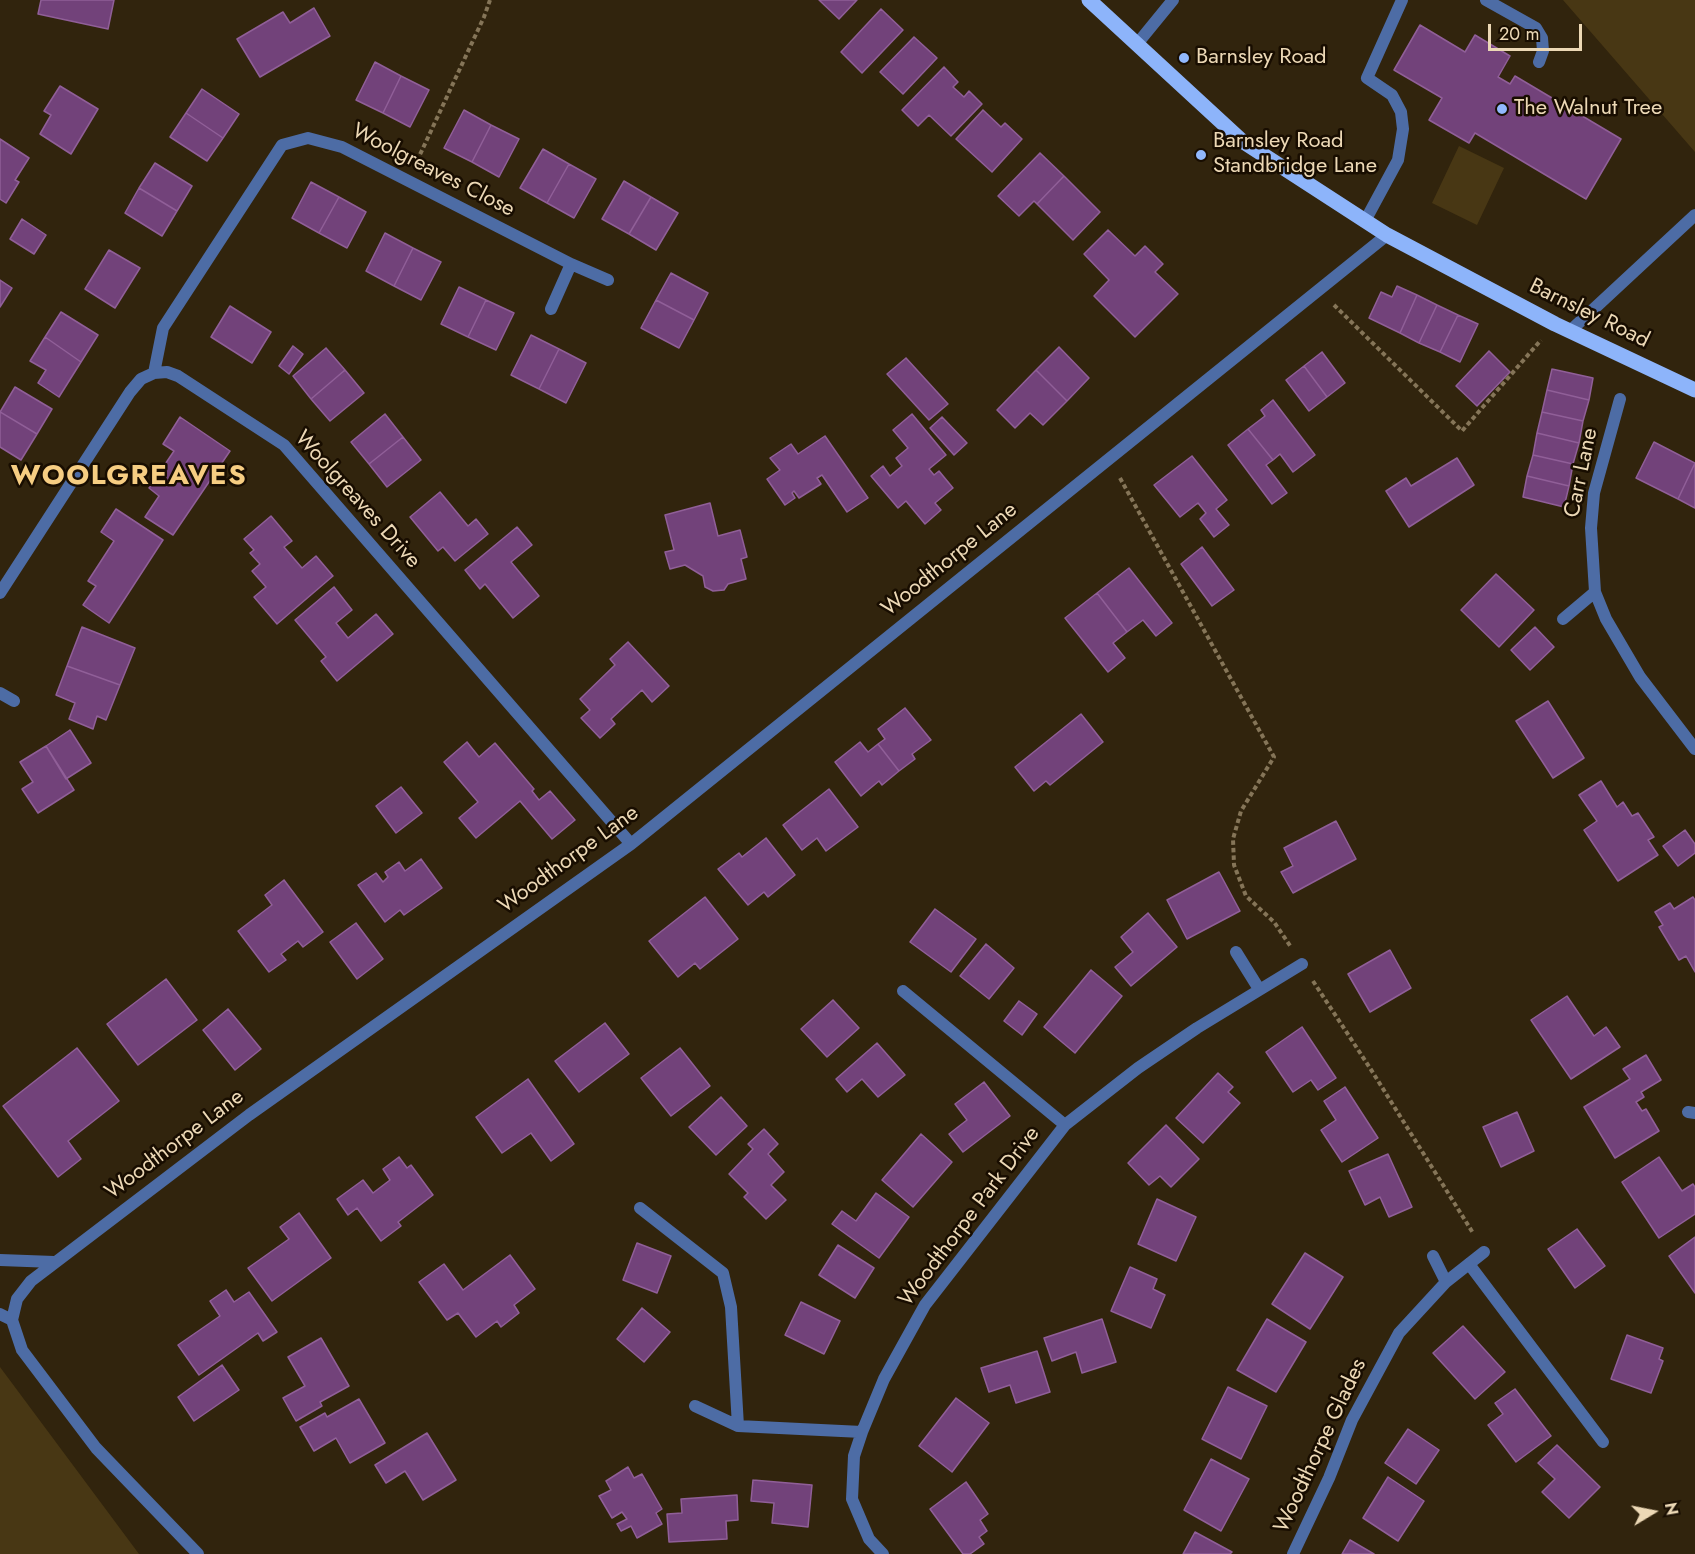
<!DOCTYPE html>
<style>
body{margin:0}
#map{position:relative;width:1695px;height:1554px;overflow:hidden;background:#31240d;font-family:Jost,sans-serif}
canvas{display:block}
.north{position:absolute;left:1623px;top:1482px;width:60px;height:60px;-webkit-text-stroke:4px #180d00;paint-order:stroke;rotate:80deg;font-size:16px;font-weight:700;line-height:24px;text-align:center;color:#ecd8b5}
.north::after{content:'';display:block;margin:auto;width:21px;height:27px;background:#ecd8b5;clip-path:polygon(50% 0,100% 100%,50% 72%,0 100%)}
.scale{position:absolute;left:1488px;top:24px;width:94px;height:27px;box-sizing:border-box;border:3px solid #ecd8b5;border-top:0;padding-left:8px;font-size:18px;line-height:21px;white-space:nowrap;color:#ecd8b5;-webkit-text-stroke:4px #180d00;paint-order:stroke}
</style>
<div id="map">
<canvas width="1695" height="1554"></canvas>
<div class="north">N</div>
<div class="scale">20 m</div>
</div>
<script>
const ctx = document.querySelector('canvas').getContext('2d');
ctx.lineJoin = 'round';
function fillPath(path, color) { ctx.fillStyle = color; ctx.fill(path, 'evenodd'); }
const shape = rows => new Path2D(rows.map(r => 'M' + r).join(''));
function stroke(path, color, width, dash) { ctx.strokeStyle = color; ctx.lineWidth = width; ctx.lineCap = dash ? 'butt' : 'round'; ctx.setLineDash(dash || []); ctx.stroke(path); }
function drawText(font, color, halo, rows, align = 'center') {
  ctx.font = font + ' Jost,sans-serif'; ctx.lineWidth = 5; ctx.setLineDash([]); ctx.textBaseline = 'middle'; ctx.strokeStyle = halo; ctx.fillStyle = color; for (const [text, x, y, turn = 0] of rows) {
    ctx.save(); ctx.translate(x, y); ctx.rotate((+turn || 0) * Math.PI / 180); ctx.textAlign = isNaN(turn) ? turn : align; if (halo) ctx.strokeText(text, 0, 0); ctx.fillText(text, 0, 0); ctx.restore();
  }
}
const green = shape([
 [1563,0,1695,0,1695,152],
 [1459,146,1504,168,1477,225,1432,203],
 [0,1367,139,1554,0,1554]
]);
const building = shape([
 [41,0,114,0,108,29,38,14,41,0],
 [819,0,857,0,839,19,819,0],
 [314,8,330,36,260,77,237,39,283,12,290,23,314,8],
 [881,9,903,30,862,73,841,52,881,9],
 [1420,25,1465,52,1475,35,1510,56,1498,77,1510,84,1515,76,1621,139,1586,199,1475,133,1469,143,1429,120,1442,98,1394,70,1420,25],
 [914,37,937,58,903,94,880,72,914,37],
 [375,62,401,76,383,113,356,100,375,62],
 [944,67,958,82,953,87,964,97,969,91,982,104,951,136,929,115,918,126,902,110,944,67],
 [401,76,429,90,410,127,383,113,401,76],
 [60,86,98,109,71,154,40,134,51,115,44,111,60,86],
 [202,89,239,114,223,138,186,113,202,89],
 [464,110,491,125,472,162,444,148,464,110],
 [983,110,1001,127,1005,123,1022,139,992,172,956,139,983,110],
 [186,113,223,138,207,161,170,137,186,113],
 [491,125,519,139,499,177,472,162,491,125],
 [0,139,29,158,15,180,19,182,6,203,0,199,0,139],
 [543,149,569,164,547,203,520,188,543,149],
 [1040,153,1064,176,1037,204,1034,201,1019,216,998,196,1040,153],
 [155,163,192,186,177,211,139,188,155,163],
 [569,164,596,179,574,218,547,203,569,164],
 [1064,176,1100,212,1073,240,1037,204,1064,176],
 [624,181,651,197,629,234,602,219,624,181],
 [311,182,339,197,319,233,292,218,311,182],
 [139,188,177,211,162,236,125,213,139,188],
 [339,197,366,212,347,248,319,233,339,197],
 [651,197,678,213,656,250,629,234,651,197],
 [22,219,46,235,34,254,10,239,22,219],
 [1108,230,1135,256,1145,246,1163,264,1155,272,1178,294,1135,337,1094,296,1109,280,1084,254,1108,230],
 [385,233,413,248,394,286,366,271,385,233],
 [413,248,441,262,421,300,394,286,413,248],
 [109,250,140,268,115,308,85,289,109,250],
 [671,273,708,293,694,320,656,300,671,273],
 [0,280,12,288,0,307,0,280],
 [1397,286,1417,295,1400,333,1369,318,1381,292,1392,297,1397,286],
 [459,287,486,300,468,337,441,324,459,287],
 [1417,295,1437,305,1419,343,1400,333,1417,295],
 [486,300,514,313,496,350,468,337,486,300],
 [656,300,694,320,679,348,641,328,656,300],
 [1437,305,1458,315,1440,352,1419,343,1437,305],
 [230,306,271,332,252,363,211,337,230,306],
 [61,312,98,335,81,362,45,337,61,312],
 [1458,315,1478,324,1460,362,1440,352,1458,315],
 [531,335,559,349,539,389,511,375,531,335],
 [45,337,81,362,59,397,38,383,46,370,30,361,45,337],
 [293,346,303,354,289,374,279,366,293,346],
 [1059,347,1089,378,1067,401,1036,370,1059,347],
 [326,348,345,370,311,399,293,376,326,348],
 [559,349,586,363,566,403,539,389,559,349],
 [1489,351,1510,372,1477,406,1456,386,1489,351],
 [1322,352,1345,383,1327,397,1304,366,1322,352],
 [906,358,948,404,929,420,887,374,906,358],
 [1304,366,1327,397,1309,411,1286,380,1304,366],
 [1552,369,1593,378,1589,400,1547,390,1552,369],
 [345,370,364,393,330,421,311,399,345,370],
 [1036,370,1067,401,1043,425,1030,413,1015,428,997,410,1036,370],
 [15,387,52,409,37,434,0,412,15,387],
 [1547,390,1589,400,1583,421,1542,412,1547,390],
 [1273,400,1315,455,1293,472,1280,454,1273,460,1248,429,1265,416,1261,410,1273,400],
 [0,412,37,434,21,460,0,447,0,412],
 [1542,412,1583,421,1579,443,1537,433,1542,412],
 [385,414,403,437,369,464,351,442,385,414],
 [912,414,946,455,929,469,934,475,939,471,953,488,935,503,941,510,925,524,906,501,898,508,871,476,883,466,890,476,902,466,896,458,908,448,893,430,912,414],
 [180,417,230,451,173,535,145,517,159,496,149,488,174,451,163,444,180,417],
 [942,417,967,443,954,455,930,428,942,417],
 [1248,429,1273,460,1266,465,1287,493,1272,504,1228,445,1248,429],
 [1537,433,1579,443,1573,464,1533,455,1537,433],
 [825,436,868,498,847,512,822,475,817,478,821,484,799,498,794,491,792,493,795,498,785,505,767,479,780,470,770,458,791,444,798,454,825,436],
 [403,437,421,460,387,487,369,464,403,437],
 [1654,442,1695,463,1678,499,1636,478,1654,442],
 [1533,455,1573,464,1569,486,1527,476,1533,455],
 [1192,456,1227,500,1216,509,1229,525,1214,537,1200,519,1206,513,1198,503,1180,517,1154,485,1192,456],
 [1457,458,1474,485,1409,527,1386,491,1406,478,1411,486,1457,458],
 [1695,463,1695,508,1678,499,1695,463],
 [1527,476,1569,486,1564,507,1523,497,1527,476],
 [440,492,468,526,476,519,488,534,455,561,443,547,438,551,410,517,440,492],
 [710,503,718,536,740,530,747,557,741,559,746,579,728,584,724,590,713,591,705,587,703,576,685,565,670,569,665,552,674,550,665,515,710,503],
 [116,509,163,540,109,623,83,605,96,586,88,581,114,541,101,532,116,509],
 [271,516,292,541,284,547,302,568,316,556,333,576,277,624,254,597,266,587,252,571,260,564,250,553,254,550,244,539,271,516],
 [517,527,532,545,511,562,539,596,513,618,485,584,480,589,465,570,517,527],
 [1202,547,1234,590,1212,606,1181,564,1202,547],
 [1129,568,1172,623,1156,636,1143,620,1127,632,1097,593,1129,568],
 [1496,574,1534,610,1499,647,1461,610,1496,574],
 [334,587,352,610,336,623,348,638,376,614,393,634,337,681,321,661,326,657,295,620,334,587],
 [1097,593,1127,632,1113,643,1125,658,1108,672,1065,618,1097,593],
 [82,627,135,648,120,685,67,666,82,627],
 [1535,627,1554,647,1530,670,1511,650,1535,627],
 [628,642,669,686,652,702,642,690,611,719,615,724,600,738,581,718,590,710,580,699,615,665,610,659,628,642],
 [67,666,120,685,106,720,97,716,93,729,69,719,75,703,56,695,67,666],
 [1548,701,1584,758,1553,778,1516,721,1548,701],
 [905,708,931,740,912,754,915,759,899,771,878,744,885,739,878,729,905,708],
 [1081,714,1103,742,1050,785,1046,781,1034,791,1015,767,1081,714],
 [70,730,91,763,66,779,46,746,70,730],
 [467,742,479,757,495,743,534,789,532,791,539,800,550,791,575,820,552,839,520,801,476,838,459,818,478,802,444,762,467,742],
 [860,742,868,752,878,744,899,771,882,785,879,781,861,796,835,762,860,742],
 [46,746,74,790,38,813,22,789,33,782,20,762,46,746],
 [1601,781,1617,807,1623,802,1632,816,1638,813,1654,837,1648,840,1658,855,1618,881,1584,830,1597,821,1579,795,1601,781],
 [401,787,422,813,396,833,376,806,401,787],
 [829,789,858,827,826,851,817,838,802,850,783,825,829,789],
 [1336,821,1356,859,1293,893,1281,872,1293,866,1284,848,1336,821],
 [1685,830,1695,844,1695,853,1678,866,1663,846,1685,830],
 [766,838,795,875,768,897,764,892,748,905,718,869,739,853,742,857,766,838],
 [421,859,442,888,404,915,400,910,385,922,358,885,376,873,383,882,388,877,385,872,399,862,405,871,421,859],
 [1219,872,1240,911,1187,939,1167,900,1219,872],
 [284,880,323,932,303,947,298,941,281,954,286,960,269,972,238,931,272,905,265,895,284,880],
 [705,897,738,939,700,969,695,963,678,977,649,941,705,897],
 [1693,897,1695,900,1695,972,1686,956,1679,960,1659,927,1663,925,1655,912,1670,903,1674,909,1693,897],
 [935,909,976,939,951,972,910,942,935,909],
 [1148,913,1177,947,1131,986,1115,967,1133,952,1121,937,1148,913],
 [356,923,383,959,357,979,330,942,356,923],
 [986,944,1014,968,989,999,960,976,986,944],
 [1390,950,1411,988,1370,1012,1348,974,1390,950],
 [1091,970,1122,996,1075,1053,1044,1027,1091,970],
 [166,979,197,1020,138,1065,107,1024,166,979],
 [1567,996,1594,1036,1606,1027,1620,1047,1571,1079,1531,1020,1567,996],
 [833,1000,859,1028,827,1057,801,1029,833,1000],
 [1019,1001,1037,1014,1022,1035,1004,1021,1019,1001],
 [228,1009,261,1049,235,1070,203,1030,228,1009],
 [605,1023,629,1054,579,1092,555,1061,605,1023],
 [1302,1027,1336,1078,1318,1090,1311,1080,1293,1092,1266,1052,1302,1027],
 [877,1043,905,1075,878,1097,862,1079,847,1092,836,1079,877,1043],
 [77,1048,119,1101,68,1141,81,1159,58,1177,3,1106,77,1048],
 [680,1048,710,1086,671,1116,641,1078,680,1048],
 [1646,1055,1661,1080,1641,1092,1644,1097,1636,1102,1642,1111,1646,1109,1659,1131,1615,1158,1584,1107,1630,1079,1623,1069,1646,1055],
 [1218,1073,1233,1087,1228,1092,1240,1103,1203,1143,1176,1118,1218,1073],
 [528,1079,574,1144,551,1161,531,1133,502,1153,476,1117,528,1079],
 [984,1082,1010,1116,963,1152,949,1134,967,1120,955,1104,984,1082],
 [1345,1087,1378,1138,1342,1162,1321,1130,1336,1120,1324,1101,1345,1087],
 [721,1097,747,1126,716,1155,689,1127,721,1097],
 [1517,1112,1534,1151,1501,1167,1483,1127,1517,1112],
 [1166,1125,1199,1159,1171,1187,1160,1176,1149,1185,1128,1163,1166,1125],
 [764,1129,778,1144,768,1154,784,1172,771,1185,786,1200,766,1219,744,1197,748,1193,729,1174,753,1149,748,1144,764,1129],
 [921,1134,952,1162,913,1207,882,1180,921,1134],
 [1388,1154,1412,1207,1389,1217,1380,1197,1365,1205,1349,1171,1388,1154],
 [399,1157,407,1168,411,1165,433,1195,398,1222,401,1226,381,1241,357,1208,348,1215,337,1199,363,1180,373,1193,390,1180,383,1169,399,1157],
 [1659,1157,1682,1191,1693,1184,1695,1187,1695,1214,1659,1238,1622,1182,1659,1157],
 [876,1193,909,1217,879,1258,832,1224,842,1211,856,1221,876,1193],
 [1157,1199,1196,1217,1176,1261,1138,1244,1157,1199],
 [299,1213,331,1258,272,1301,248,1268,289,1239,280,1227,299,1213],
 [1577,1229,1605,1266,1575,1288,1548,1249,1577,1229],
 [1695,1237,1695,1293,1669,1256,1695,1237],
 [637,1243,671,1256,657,1293,623,1280,637,1243],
 [838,1245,874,1268,855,1298,819,1275,838,1245],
 [1305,1253,1343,1277,1310,1329,1272,1304,1305,1253],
 [510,1255,535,1289,514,1305,519,1313,501,1327,497,1321,476,1337,458,1313,447,1320,419,1282,444,1264,463,1290,510,1255],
 [1130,1267,1157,1279,1153,1289,1165,1295,1151,1328,1111,1311,1130,1267],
 [226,1290,234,1302,249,1292,277,1332,263,1341,258,1333,199,1375,178,1345,220,1316,210,1301,226,1290],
 [801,1302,840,1321,824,1354,785,1335,801,1302],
 [642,1308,670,1332,644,1362,617,1339,642,1308],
 [1102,1319,1116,1362,1082,1373,1076,1352,1052,1361,1044,1338,1102,1319],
 [1267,1319,1306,1342,1276,1392,1237,1370,1267,1319],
 [1463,1326,1505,1372,1475,1399,1433,1353,1463,1326],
 [1627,1335,1663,1348,1659,1359,1663,1361,1651,1393,1611,1379,1627,1335],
 [321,1338,349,1386,320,1402,322,1406,296,1421,283,1398,305,1386,288,1357,321,1338],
 [1037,1351,1050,1392,1016,1403,1010,1385,989,1392,981,1368,1037,1351],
 [222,1365,239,1390,194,1421,178,1397,222,1365],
 [1228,1387,1267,1406,1241,1459,1202,1439,1228,1387],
 [1515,1389,1551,1436,1516,1462,1488,1425,1503,1414,1495,1403,1515,1389],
 [956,1398,989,1423,952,1472,919,1446,956,1398],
 [359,1399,385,1443,350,1463,336,1438,314,1451,300,1427,325,1413,327,1417,359,1399],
 [1408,1429,1439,1450,1416,1484,1385,1463,1408,1429],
 [427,1433,456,1480,423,1500,405,1471,386,1483,375,1465,427,1433],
 [1557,1445,1600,1487,1569,1518,1542,1492,1555,1479,1538,1463,1557,1445],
 [1211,1459,1249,1479,1221,1531,1184,1510,1211,1459],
 [628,1467,634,1478,642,1474,662,1509,656,1513,662,1524,637,1538,631,1526,621,1531,617,1524,627,1519,622,1512,612,1518,599,1496,611,1490,606,1481,628,1467],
 [1388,1477,1424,1501,1398,1541,1363,1518,1388,1477],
 [753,1480,812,1485,808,1527,772,1523,774,1503,751,1501,753,1480],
 [966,1482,988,1514,980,1520,987,1531,979,1537,984,1544,970,1554,963,1554,930,1509,966,1482],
 [737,1495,738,1520,726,1521,727,1539,669,1542,667,1514,682,1513,681,1499,737,1495],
 [1195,1532,1232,1552,1230,1554,1183,1554,1195,1532],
 [1350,1540,1374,1554,1342,1554,1350,1540]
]);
const path = shape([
 [417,161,484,17,490,0],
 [1334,305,1462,431,1541,340],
 [1120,478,1274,757,1241,811,1233,839,1234,865,1246,896,1274,922,1291,947],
 [1313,981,1370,1068,1473,1233]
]);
const lane = shape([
 [1486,0,1536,28,1542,38,1543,51,1539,62],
 [1137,44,1173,0],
 [1365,221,1398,160,1403,129,1401,112,1392,95,1367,78,1402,0],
 [1469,1264,1603,1442]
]);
const street = shape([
 [551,309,571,264],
 [1570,331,1695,215],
 [154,373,163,328,282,145,308,138,342,147,571,264,608,280],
 [1620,399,1594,493,1591,528,1595,592,1606,619,1640,677,1695,749],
 [0,593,130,392,141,379,154,373,167,372,178,376,284,445,631,844],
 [1563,619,1595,592],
 [0,693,14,701],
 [1236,952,1259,989],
 [903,991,1065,1125],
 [1688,1112,1695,1113],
 [640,1208,723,1273,731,1307,738,1426],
 [1433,1256,1446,1282],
 [0,1260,54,1262],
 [0,1314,12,1320],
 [695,1406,738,1426,862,1432],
 [198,1554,96,1448,22,1350,12,1320,17,1299,31,1281,249,1115,631,844,1387,235],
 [883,1554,869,1539,852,1499,854,1456,862,1432,884,1379,925,1305,1065,1125,1138,1068,1197,1028,1302,964],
 [1293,1554,1329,1478,1352,1420,1399,1333,1446,1282,1484,1252]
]);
const primary = shape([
 [1089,0,1242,141,1387,235,1555,324,1695,390]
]);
const markers = [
 [1184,58,6,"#91b8fd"],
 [1502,109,6,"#91b8fd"],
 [1201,155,6,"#91b8fd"]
];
const poiNames = [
 ["Barnsley Road",1196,58],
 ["The Walnut Tree",1514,109],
 ["Barnsley Road",1213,142],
 ["Standbridge Lane",1213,167]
];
const streetNames = [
 ["Woolgreaves Close",433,171,27],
 ["Barnsley Road",1589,314,26],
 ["Carr Lane",1582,473,-78],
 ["Woolgreaves Drive",357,500,48],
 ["Woodthorpe Lane",950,560,-39],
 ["Woodthorpe Lane",569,860,-36],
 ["Woodthorpe Lane",175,1145,-37],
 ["Woodthorpe Park Drive",970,1217,-53],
 ["Woodthorpe Glades",1321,1446,-65]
];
const districtNames = [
 ["WOOLGREAVES",129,477]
];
fillPath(green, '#483714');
fillPath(building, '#72427a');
stroke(building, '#905f98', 1.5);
stroke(path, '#857558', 4, [4.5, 3]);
stroke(lane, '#4d6ca5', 12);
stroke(street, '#4d6ca5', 12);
stroke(primary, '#8db4fa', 15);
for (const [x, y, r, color] of markers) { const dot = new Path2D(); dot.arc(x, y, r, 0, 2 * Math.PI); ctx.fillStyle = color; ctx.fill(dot); stroke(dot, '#180d00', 2); }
drawText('22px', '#ecd8b5', '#180d00', poiNames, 'left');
drawText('22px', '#ecd8b5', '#180d00', streetNames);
ctx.letterSpacing = '1.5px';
drawText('bold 28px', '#f6cd82', '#180d00', districtNames);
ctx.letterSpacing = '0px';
</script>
